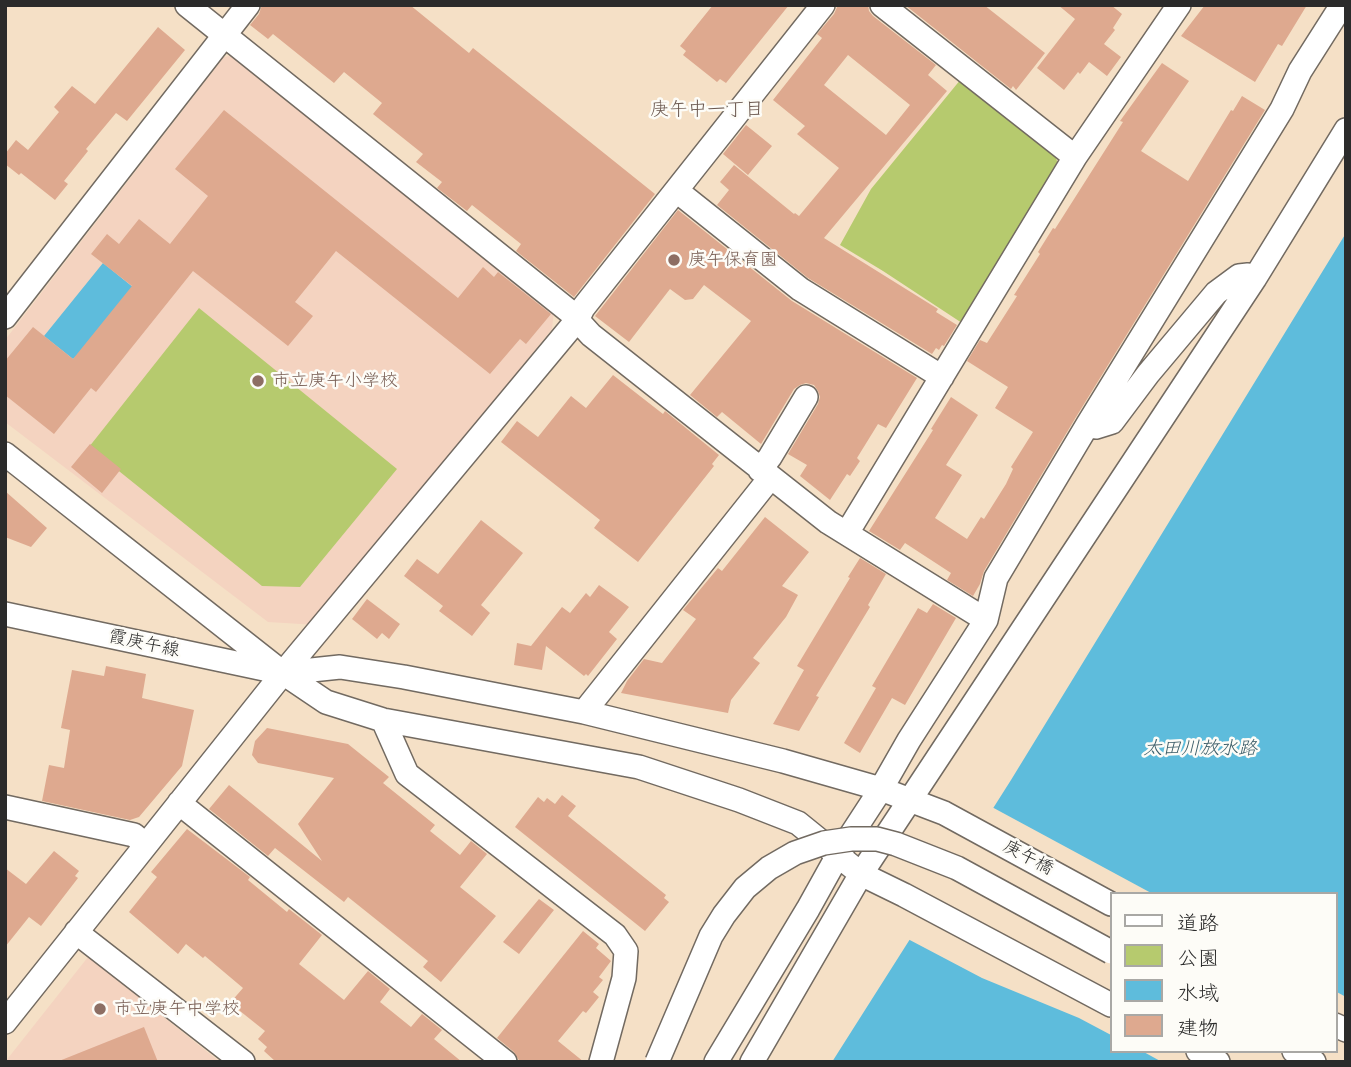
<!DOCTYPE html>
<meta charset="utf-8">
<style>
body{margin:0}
#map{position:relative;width:1351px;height:1067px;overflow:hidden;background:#f5e0c6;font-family:"Balsamiq Sans","Klee One",sans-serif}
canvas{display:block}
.frame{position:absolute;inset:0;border:7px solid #2b2b2b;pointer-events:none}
.legend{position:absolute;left:1110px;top:892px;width:228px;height:161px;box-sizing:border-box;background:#fdfcf7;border:2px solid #a9a8a5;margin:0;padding:9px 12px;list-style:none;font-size:21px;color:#2b2b2b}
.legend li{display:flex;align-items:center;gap:14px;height:35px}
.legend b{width:35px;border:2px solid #a9a8a5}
</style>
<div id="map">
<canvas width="1351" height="1067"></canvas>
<div class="frame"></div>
<ul class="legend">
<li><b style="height:9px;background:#fff"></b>道路</li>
<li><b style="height:19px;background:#b6ca6e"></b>公園</li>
<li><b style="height:19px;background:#5ebcdc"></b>水域</li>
<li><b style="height:19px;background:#dea98f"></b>建物</li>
</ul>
</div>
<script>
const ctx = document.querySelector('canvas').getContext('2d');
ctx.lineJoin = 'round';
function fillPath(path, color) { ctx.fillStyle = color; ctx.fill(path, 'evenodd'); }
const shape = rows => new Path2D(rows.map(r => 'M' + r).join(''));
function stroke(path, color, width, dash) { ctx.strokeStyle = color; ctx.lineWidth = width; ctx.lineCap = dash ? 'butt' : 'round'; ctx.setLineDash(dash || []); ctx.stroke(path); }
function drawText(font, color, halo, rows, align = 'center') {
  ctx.font = font + ' "Balsamiq Sans","Klee One",sans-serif'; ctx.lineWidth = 5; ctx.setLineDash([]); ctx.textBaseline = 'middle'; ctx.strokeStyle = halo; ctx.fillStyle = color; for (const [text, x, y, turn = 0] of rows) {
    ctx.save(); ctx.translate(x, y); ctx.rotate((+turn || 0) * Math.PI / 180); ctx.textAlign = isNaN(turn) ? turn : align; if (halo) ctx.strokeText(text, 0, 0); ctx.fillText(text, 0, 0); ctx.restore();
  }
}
const built = shape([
 [234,55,554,310,552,329,317,625,268,622,5,422,5,340,224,57],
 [88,957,220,1062,5,1062]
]);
const green = shape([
 [961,79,1054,150,1058,165,962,323,883,271,840,245,871,189],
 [199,308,397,469,300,587,262,586,89,447]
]);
const water = shape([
 [1346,233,1346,1062,832,1062,1011,780],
 [1111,894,1335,894,1335,1051,1111,1051],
 [103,263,144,296,73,359,44,336]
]);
const pier = shape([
 [990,806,1153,894,1111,894,1111,1035,1079,1018,982,978,906,938],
 [1335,991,1346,997,1346,1062,1162,1062,1142,1051,1335,1051]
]);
const building = shape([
 [262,5,410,5,469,53,473,48,655,194,574,297,516,251,521,244,472,205,467,211,437,188,442,182,416,162,423,154,373,114,382,103,344,72,334,83,273,34,268,39,250,25,259,14],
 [713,5,789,5,726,83,720,79,717,82,683,55,686,51,680,46],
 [838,5,868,5,869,11,873,16,936,65,928,75,947,91,824,238,938,309,936,312,957,325,944,346,942,345,939,350,936,348,932,354,808,278,717,205,729,190,720,182,734,165,794,214,795,213,799,216,839,168,797,134,805,126,773,100,822,38,817,34,834,14],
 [848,55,910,105,886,135,824,85],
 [905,5,984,5,1045,53,1016,90,1013,86,1011,89],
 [1058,5,1111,5,1122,14,1113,28,1115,30,1104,44,1121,57,1107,76,1089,62,1080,74,1078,72,1064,90,1037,68,1075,19],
 [1205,5,1307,5,1282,46,1278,44,1255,82,1181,36],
 [158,27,185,50,127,121,116,113,86,149,88,151,64,181,68,184,55,200,21,173,19,175,5,164,5,154,16,140,28,150,59,112,54,107,72,86,95,104],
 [1162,63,1189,81,1141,151,1188,181,1231,110,1233,111,1242,96,1265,110,1076,417,984,571,980,584,973,596,947,580,951,573,905,543,900,550,869,531,933,430,931,429,951,397,978,415,946,465,962,475,935,518,967,539,981,517,984,519,1006,484,1013,469,1011,467,1033,432,995,408,1008,387,967,361,980,340,987,343,1017,296,1014,295,1040,254,1038,252,1053,228,1055,229,1123,122,1120,121],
 [224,110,458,298,483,267,494,277,498,272,551,314,526,344,520,339,490,374,336,251,295,302,313,316,288,346,193,271,96,392,91,388,54,434,5,395,5,361,33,327,73,359,132,286,91,254,107,234,119,244,139,219,170,244,208,196,175,169],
 [746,125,772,146,748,175,723,154],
 [678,210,792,301,917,378,886,428,878,424,857,458,860,461,850,476,847,474,830,500,800,476,807,465,788,454,818,404,820,397,818,391,814,385,806,383,800,385,794,389,761,444,722,412,717,417,690,395,751,321,704,285,693,299,685,300,670,289,629,342,595,316],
 [613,375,663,414,665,411,719,455,712,464,714,466,638,562,594,528,600,520,501,442,517,421,538,437,571,396,586,408],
 [90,444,121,469,102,493,71,467],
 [5,491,47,528,31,547,5,537],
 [765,517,809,552,782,586,798,595,786,617,753,658,760,663,731,700,728,713,621,693,627,681,644,659,662,663,696,619,683,610,718,568,722,571],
 [481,520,523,553,481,605,490,613,472,636,439,611,443,606,404,576,417,559,438,574],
 [860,558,886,574,868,605,870,607,816,696,819,697,799,731,773,724,804,670,797,666,850,578,848,577],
 [599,585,629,607,609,632,617,639,588,676,586,674,584,676,546,646,542,670,514,665,517,643,531,646,562,607,570,613,586,593,590,597],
 [367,599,400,624,389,639,382,633,377,639,352,619],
 [933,604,956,618,905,705,892,698,860,753,844,743,876,688,872,686,918,608,927,613],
 [106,666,146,674,142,698,194,710,182,766,139,817,130,820,42,801,49,765,64,768,70,730,61,728,72,670,104,676],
 [267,728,348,744,389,777,383,783,435,825,430,831,460,855,471,841,487,854,460,887,496,916,441,982,423,967,428,961,348,897,344,902,275,848,268,856,209,809,229,785,322,861,298,824,334,778,258,763,252,755,255,741],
 [562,795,576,806,568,816,666,895,664,898,669,902,645,931,515,827,538,797,544,802,547,798,555,804],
 [187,829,250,877,248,880,287,912,289,909,322,935,299,964,344,1000,368,971,390,989,380,1002,411,1027,422,1014,442,1030,434,1039,462,1062,276,1062,264,1051,267,1047,258,1039,265,1031,230,1003,243,988,205,956,203,958,186,944,178,954,129,912,157,877,151,872],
 [54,851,79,871,75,876,78,878,41,926,29,917,5,947,5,868,26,884],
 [539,899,554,910,519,954,503,942],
 [583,931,599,944,596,948,611,961,599,977,603,980,593,992,599,997,586,1013,583,1011,558,1041,584,1062,520,1062,514,1052,497,1038],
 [144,1027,158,1062,59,1062,59,1061]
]);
const minor = shape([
 [187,5,569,311,591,335,828,522,986,620,996,578,1088,424,1282,109,1300,71,1342,5],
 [882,5,1075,157],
 [677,191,800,289,942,377],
 [5,317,248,5],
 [1088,424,1096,427,1112,422,1148,374,1216,293,1239,276,1248,275,1255,278],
 [5,454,283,673,326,702,383,720,639,767,739,800,798,823,861,874,904,895,1111,1005],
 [760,470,770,457,806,397],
 [847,533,1075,157,1179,5],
 [5,614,283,673,340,667,404,677,584,712,783,761,881,789,944,813,1111,904],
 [584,712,770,478],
 [383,720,407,774,615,935,626,951,624,978,601,1062],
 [179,803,505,1062],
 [5,807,134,835,146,845],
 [76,932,243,1062],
 [5,1022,283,673,577,320,583,308,823,5],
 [1335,1025,1346,1030],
 [1198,1051,1218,1062],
 [1294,1051,1314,1062],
 [716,1062,808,909,838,855,881,789,909,740,986,620],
 [752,1062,861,874,1255,278,1346,130]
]);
const minorBridge = shape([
 [657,1062,711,936,724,915,745,888,769,868,795,853,824,843,851,839,877,839,896,844,957,868,1111,952]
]);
const markers = [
 [674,260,7,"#8d6e63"],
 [258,381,7,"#8d6e63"],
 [100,1009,7,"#8d6e63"]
];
const educationNames = [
 ["庚午保育園",688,260],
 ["市立庚午小学校",272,381],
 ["市立庚午中学校",114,1009]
];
const streetNames = [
 ["霞庚午線",144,644,12],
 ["庚午橋",1028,858,28]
];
const neighbourhoodNames = [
 ["庚午中一丁目",707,110]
];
const waterNames = [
 ["太田川放水路",1200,749]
];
fillPath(built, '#f4d3c0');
fillPath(green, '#b6ca6e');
fillPath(water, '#5ebcdc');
fillPath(pier, '#f5e0c6');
fillPath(building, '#dea98f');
stroke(minor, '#726a61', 26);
stroke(minor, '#fff', 23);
stroke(minorBridge, '#726a61', 26, []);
stroke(minorBridge, '#fff', 23);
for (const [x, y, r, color] of markers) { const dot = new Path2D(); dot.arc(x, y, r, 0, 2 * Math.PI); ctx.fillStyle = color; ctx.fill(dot); stroke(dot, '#fdfcf7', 2.5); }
drawText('18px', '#785e54', '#fdfcf7', educationNames, 'left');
drawText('18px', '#2b2b2b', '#fdfcf7', streetNames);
drawText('19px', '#6a574e', '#fdfcf7', neighbourhoodNames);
drawText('italic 19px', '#3d5e69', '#fdfcf7', waterNames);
</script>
